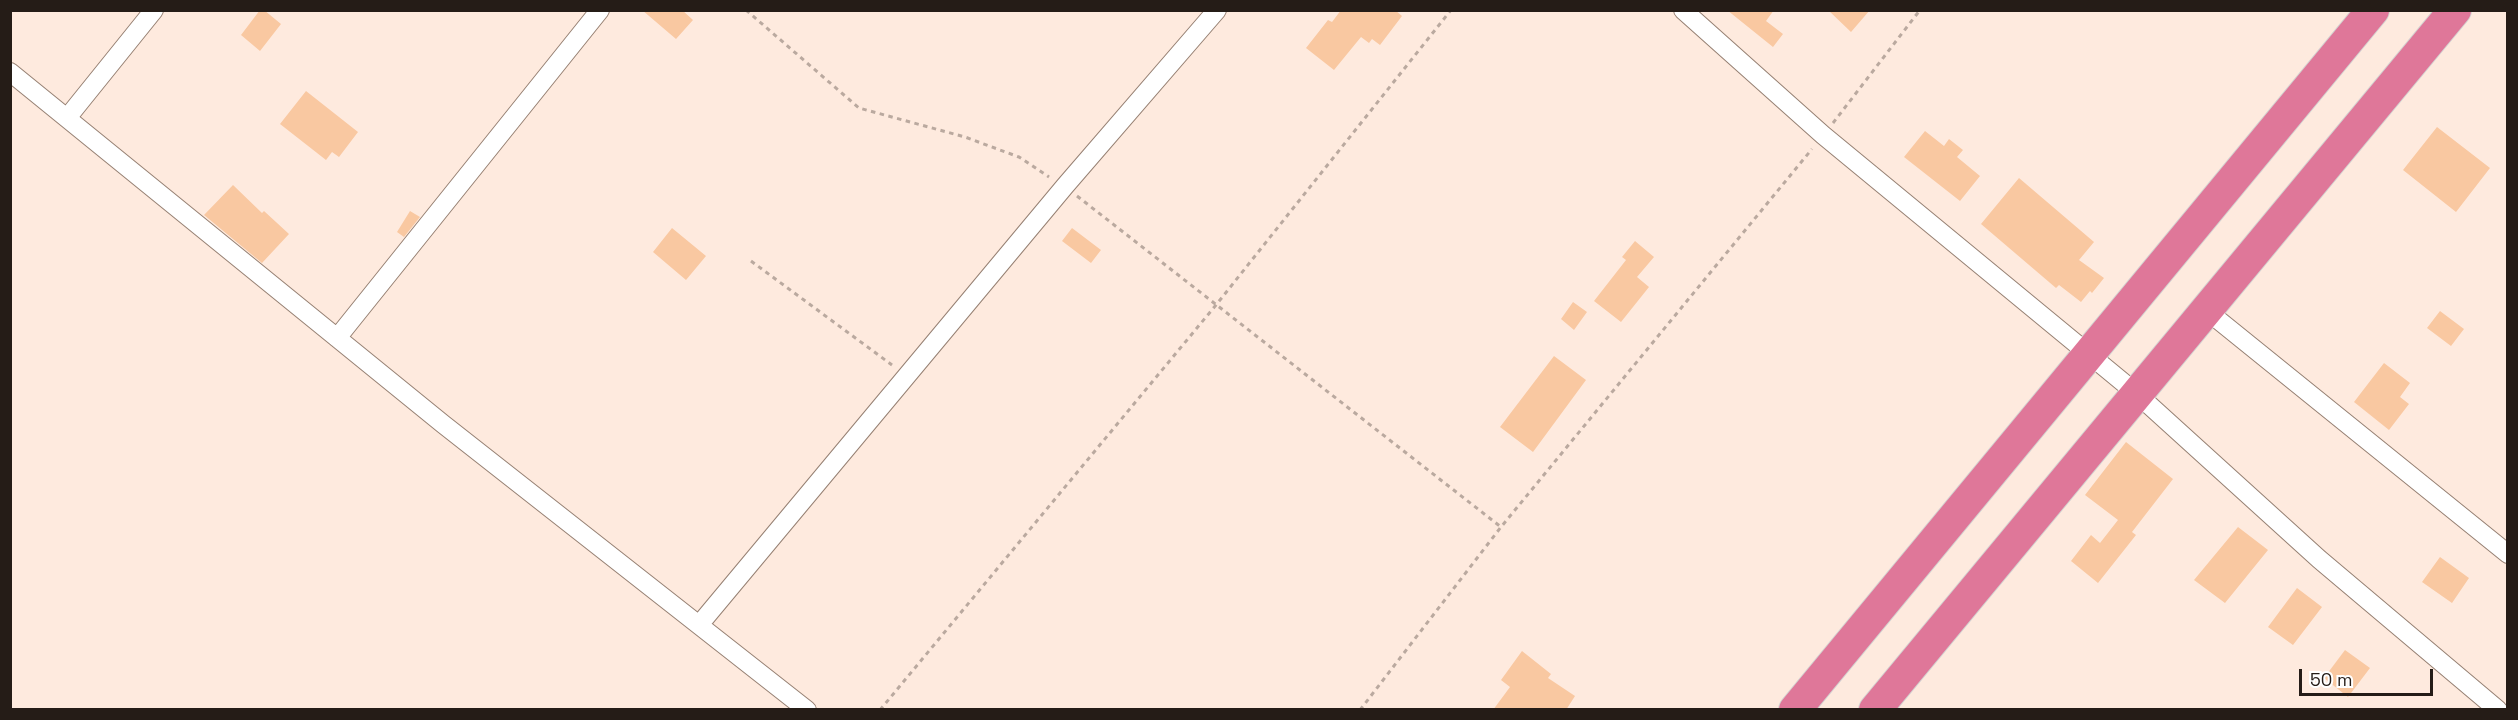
<!DOCTYPE html>
<style>
body{margin:0}
#map{position:relative;width:2518px;height:720px;overflow:hidden;background:#feeade;font-family:"Space Grotesk",sans-serif}
canvas{display:block}
.frame{position:absolute;inset:0;border:12px solid #251c17;pointer-events:none}
.scale{position:absolute;left:2299px;top:669px;width:134px;height:27px;box-sizing:border-box;border:3px solid #251c17;border-top:0;padding-left:8px;font-size:18px;line-height:21px;white-space:nowrap;color:#251c17;-webkit-text-stroke:4px #fff;paint-order:stroke}
</style>
<div id="map">
<canvas width="2518" height="720"></canvas>
<div class="frame"></div>
<div class="scale">50 m</div>
</div>
<script>
const ctx = document.querySelector('canvas').getContext('2d');
ctx.lineJoin = 'round';
function fillPath(path, color) { ctx.fillStyle = color; ctx.fill(path, 'evenodd'); }
const shape = rows => new Path2D(rows.map(r => 'M' + r).join(''));
function stroke(path, color, width, dash) { ctx.strokeStyle = color; ctx.lineWidth = width; ctx.lineCap = dash ? 'butt' : 'round'; ctx.setLineDash(dash || []); ctx.stroke(path); }
const building = shape([
 [260,10,264,10,281,24,260,51,241,35],
 [642,10,682,10,693,20,676,39],
 [1341,10,1395,10,1402,16,1380,45,1372,39,1369,43,1361,37,1334,70,1306,48,1328,20,1332,22],
 [1727,10,1774,10,1766,21,1783,34,1773,47],
 [1828,10,1870,10,1851,32],
 [306,91,358,132,339,157,332,152,326,160,280,124],
 [2437,127,2490,168,2456,212,2403,170],
 [1925,131,1944,146,1949,139,1963,150,1957,157,1980,176,1960,201,1904,157],
 [2019,178,2094,242,2079,260,2104,278,2092,293,2090,291,2081,302,2059,285,2056,288,1981,224],
 [233,185,262,213,264,211,289,234,262,263,204,215],
 [410,211,420,217,404,237,397,232],
 [672,228,706,256,686,280,653,252],
 [1072,228,1101,250,1091,263,1062,241],
 [1635,241,1654,257,1637,277,1649,287,1621,322,1594,301,1626,260,1622,257],
 [1573,302,1587,312,1574,330,1561,319],
 [2440,311,2464,329,2451,346,2427,328],
 [1554,356,1586,380,1533,452,1500,427],
 [2384,363,2410,383,2400,397,2409,404,2389,430,2354,402],
 [2126,442,2173,479,2132,532,2136,535,2098,583,2071,561,2091,535,2100,543,2118,520,2085,495],
 [2238,527,2268,550,2225,603,2194,580],
 [2440,557,2469,578,2452,603,2422,582],
 [2297,588,2322,607,2293,645,2268,627],
 [2345,650,2370,668,2348,697,2324,678],
 [1522,651,1551,674,1548,678,1575,696,1566,710,1493,710,1510,687,1501,680]
]);
const path = shape([
 [746,10,859,108,965,137,1019,157,1049,177],
 [1833,123,1920,10],
 [1077,196,1501,527],
 [751,261,892,365],
 [880,710,1216,305,1451,10],
 [1360,710,1501,527,1812,149]
]);
const street = shape([
 [1683,10,1823,135,2136,393,2319,559,2498,710],
 [10,72,443,424,807,710],
 [67,118,154,10],
 [2206,310,2508,554],
 [337,338,600,10],
 [699,625,1065,186,1217,10]
]);
const highway = shape([
 [1795,710,2373,10],
 [1875,710,2455,10]
]);
fillPath(building, '#f9c8a1');
stroke(street, '#968073', 20);
stroke(highway, '#d3d2d1', 34);
stroke(path, '#baa99f', 3, [4.5, 4.5]);
stroke(street, '#fff', 18);
stroke(highway, '#df7799', 32);
</script>
